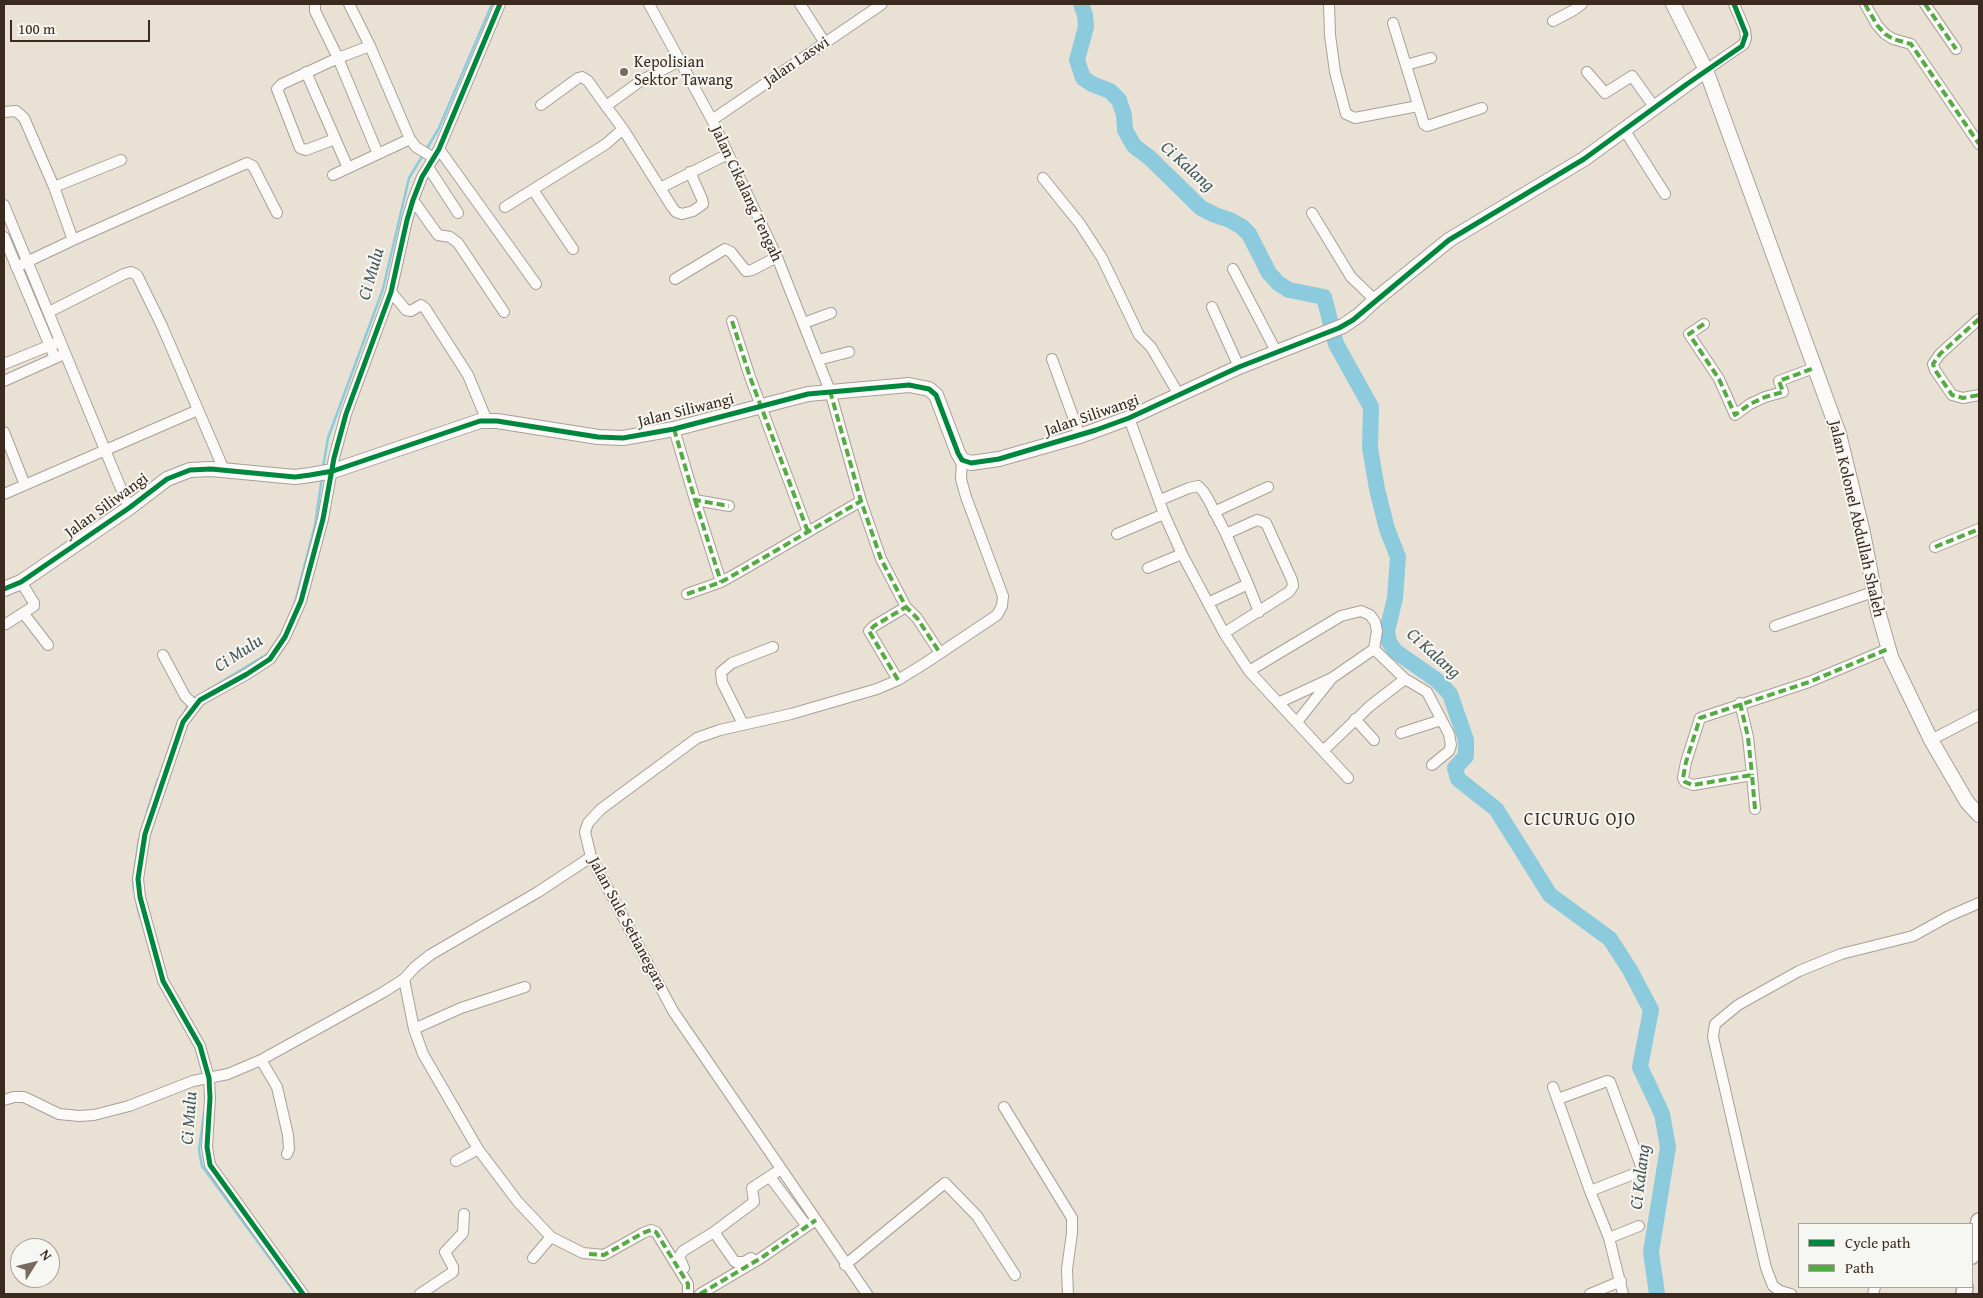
<!DOCTYPE html>
<style>
body{margin:0}
#map{position:relative;width:1983px;height:1298px;overflow:hidden;background:#e9e1d4;font-family:"Gentium Book Plus",serif}
canvas{display:block}
.frame{position:absolute;inset:0;border:5px solid #3b2a1e;pointer-events:none}
.legend{position:absolute;left:1798px;top:1223px;width:175px;height:65px;box-sizing:border-box;background:#f6f6f2;border:1px solid #aba49d;margin:0;padding:6px 9px;list-style:none;font-size:15px;color:#3b2a1e}
.legend li{display:flex;align-items:center;gap:10px;height:25px}
.legend b{width:25px;border:1px solid #aba49d}
.north{position:absolute;left:10px;top:1238px;width:50px;height:50px;box-sizing:border-box;background:#f6f6f2;border:1px solid #aba49d;border-radius:50%;rotate:54deg;font-size:14px;font-weight:700;line-height:20px;text-align:center;color:#3b2a1e}
.north::after{content:'';display:block;margin:auto;width:18px;height:22px;background:#786a5e;clip-path:polygon(50% 0,100% 100%,50% 72%,0 100%)}
.scale{position:absolute;left:10px;top:20px;width:140px;height:22px;box-sizing:border-box;border:2px solid #3b2a1e;border-top:0;padding-left:6px;font-size:15px;line-height:18px;white-space:nowrap;color:#3b2a1e;-webkit-text-stroke:4px #f6f6f2;paint-order:stroke}
</style>
<div id="map">
<canvas width="1983" height="1298"></canvas>
<div class="frame"></div>
<ul class="legend">
<li><b style="height:6px;background:#00873e"></b>Cycle path</li>
<li><b style="height:6px;background:#55ab43"></b>Path</li>
</ul>
<div class="north">N</div>
<div class="scale">100 m</div>
</div>
<script>
const ctx = document.querySelector('canvas').getContext('2d');
ctx.lineJoin = 'round';
const shape = rows => new Path2D(rows.map(r => 'M' + r).join(''));
function stroke(path, color, width, dash) { ctx.strokeStyle = color; ctx.lineWidth = width; ctx.lineCap = dash ? 'butt' : 'round'; ctx.setLineDash(dash || []); ctx.stroke(path); }
function drawText(font, color, halo, rows, align = 'center') {
  ctx.font = font + ' "Gentium Book Plus",serif'; ctx.lineWidth = 4; ctx.setLineDash([]); ctx.textBaseline = 'middle'; ctx.strokeStyle = halo; ctx.fillStyle = color; for (const [text, x, y, turn = 0] of rows) {
    ctx.save(); ctx.translate(x, y); ctx.rotate((+turn || 0) * Math.PI / 180); ctx.textAlign = isNaN(turn) ? turn : align; if (halo) ctx.strokeText(text, 0, 0); ctx.fillText(text, 0, 0); ctx.restore();
  }
}
const stream = shape([
 [426,150,439,128,492,4],
 [323,467,328,438,383,289,409,178,423,155],
 [294,606,315,525,322,477],
 [193,699,269,653],
 [184,713,189,703],
 [147,812,158,779],
 [134,890,133,880,139,839],
 [137,905,140,917],
 [204,1113,199,1150,202,1166,296,1294]
]);
const river = shape([
 [1081,4,1085,15,1086,27,1077,60,1083,78,1092,84,1110,91,1119,100,1124,115,1125,130,1134,146,1150,158,1201,208,1215,215,1230,220,1242,227,1249,234,1269,273,1278,283,1289,290,1324,297,1336,344,1371,407,1370,448,1377,489,1387,529,1398,557,1395,598,1387,631,1389,642,1395,651,1438,681,1450,694,1466,740,1466,756,1455,768,1458,779,1496,809,1550,895,1610,939,1630,970,1651,1010,1640,1067,1662,1114,1668,1147,1651,1252,1657,1294]
]);
const street = shape([
 [315,4,315,11,338,58,378,154],
 [349,4,370,46,410,139],
 [649,4,712,120,777,257,830,391,861,501,881,559,906,607,917,618,940,653],
 [800,4,825,43],
 [1329,4,1330,35,1335,72,1346,114,1355,118,1418,106],
 [1865,4,1877,25,1885,34,1893,39,1911,44,1979,144],
 [1925,4,1956,49],
 [1553,21,1574,10,1582,4],
 [1393,23,1424,124,1427,126,1482,108],
 [1406,65,1431,58],
 [1706,70,1744,44,1746,38,1745,30,1734,4],
 [306,72,348,168],
 [1587,72,1605,93,1632,76,1655,108],
 [541,105,578,78,582,77,588,81,606,106],
 [4,112,16,111,24,118,54,187,73,240,16,267],
 [712,120,882,4],
 [623,129,672,207,676,212,682,214,693,211,703,204,702,199,690,172],
 [1625,131,1665,194],
 [335,139,306,150,300,148,277,89,282,84,338,58,370,46],
 [439,149,536,284],
 [428,167,458,213],
 [333,175,410,139,416,147,434,158],
 [1043,178,1080,224,1102,258,1139,335,1151,347,1179,395],
 [54,187,121,160],
 [660,188,728,154],
 [533,190,573,249],
 [413,200,438,235,450,237,458,243,504,312],
 [4,205,129,508],
 [505,207,606,144,623,129,606,106,642,80,680,61],
 [1312,213,1351,277,1375,300],
 [4,237,55,358],
 [73,240,247,163,253,166,277,213],
 [1233,269,1277,353],
 [675,279,725,249,731,252,746,271,752,270,777,257],
 [391,292,406,310,411,311,421,305,425,308,468,375,487,421],
 [1212,307,1239,367],
 [49,312,124,274,131,272,137,275,162,326,224,470],
 [1979,319,1940,354,1933,364,1935,370,1952,395,1963,398,1979,395],
 [732,321,750,377,808,532],
 [804,323,831,313],
 [1704,324,1689,334,1719,379,1735,415,1750,404,1765,397,1783,392,1779,381,1814,368],
 [1052,359,1080,436],
 [818,360,849,352],
 [4,364,56,343],
 [4,381,60,356],
 [1129,418,1164,514,1182,554,1224,633,1249,671,1348,778],
 [674,429,695,500,729,506],
 [4,432,25,485],
 [4,494,198,410],
 [695,500,721,582],
 [1160,500,1189,488,1198,486,1203,491,1208,499,1226,534,1248,584,1208,603],
 [1214,512,1268,487],
 [1117,534,1164,514],
 [1935,547,1979,529],
 [1148,568,1182,554],
 [1248,584,1259,612],
 [687,594,721,582,739,572,861,501],
 [24,614,48,645],
 [6,624,34,606,34,603,21,582],
 [1775,626,1873,592],
 [1224,633,1289,592,1293,586,1292,580,1266,523,1257,520,1226,534],
 [163,655,185,696,194,705],
 [1249,671,1341,616,1361,611,1370,615,1375,622,1377,631,1374,649,1405,679,1370,706,1323,751],
 [1405,679,1427,692,1449,734,1451,745,1449,751,1432,765],
 [898,680,869,631,874,626,906,607],
 [1278,703,1332,678,1374,649],
 [1740,703,1748,737,1752,775],
 [1355,719,1374,740],
 [1297,722,1332,678],
 [743,724,722,682,721,672,732,663,773,647],
 [1401,733,1441,720],
 [1931,740,1979,715],
 [1755,809,1752,775,1693,785,1685,782,1683,778,1686,762,1700,718,1809,682,1888,649],
 [404,979,414,1029,423,1054,478,1149,518,1202,551,1237,583,1253,604,1255,643,1233,651,1230,656,1232,688,1284,688,1294],
 [414,1029,461,1008,525,987],
 [261,1060,277,1087,288,1135,289,1149,287,1154],
 [1553,1087,1590,1191,1609,1238,1623,1294],
 [1558,1099,1607,1081,1610,1082,1641,1166,1641,1170,1639,1172,1590,1191],
 [4,1100,14,1097,24,1097,59,1114,79,1116,94,1115,129,1106,193,1081,228,1074,261,1060,382,993,404,979,415,967,430,955,538,892,591,857],
 [1004,1107,1072,1218,1072,1233,1067,1269,1068,1294],
 [456,1161,478,1149],
 [770,1177,806,1225],
 [714,1232,735,1262,744,1262,751,1258],
 [1609,1238,1639,1226],
 [533,1258,551,1237],
 [845,1265,945,1183,977,1216,1015,1275],
 [684,1268,679,1257,683,1251,714,1232,754,1202,752,1188,781,1169],
 [303,1294,210,1165,207,1147,210,1098,209,1078,200,1046,163,981,140,897,138,879,140,866,145,834,183,722,200,700,247,674,270,659,285,637,301,601,323,519,334,458,346,414,391,292,407,220,413,200,422,177,439,149,500,4],
 [420,1294,453,1272,453,1267,445,1252,463,1233,464,1214],
 [700,1294,761,1258,816,1220],
 [867,1294,673,1011,591,857,585,832,588,823,601,809,697,738,720,730,791,714,877,689,898,680,927,662,997,615,1002,606,1003,596,966,497,961,479,962,460],
 [1590,1294,1621,1281],
 [1791,1294,1780,1291,1773,1286,1766,1268,1713,1037,1715,1024,1738,1005,1799,971,1841,954,1913,936,1949,916,1979,903],
 [1873,1294,1875,1287]
]);
const secondary = shape([
 [1673,4,1706,70,1839,434,1863,533,1878,611,1891,657,1931,740,1967,802,1979,815],
 [4,589,21,582,129,508,167,479,190,470,211,469,295,477,310,475,333,471,480,421,497,421,598,437,623,438,674,429,808,394,909,385,929,389,936,395,958,453,962,460,971,463,999,459,1080,436,1129,418,1239,367,1343,326,1359,315,1375,300,1449,240,1584,159,1706,70]
]);
const primary = shape([
 [1972,1256,1979,1221],
 [1964,1294,1965,1287]
]);
const quiet = shape([
 [1865,4,1877,25,1885,34,1893,39,1911,44,1979,144],
 [1925,4,1956,49],
 [1979,319,1940,354,1933,364,1935,370,1952,395,1963,398,1979,395],
 [732,321,750,377,808,532],
 [1704,324,1689,334,1719,379,1735,415,1750,404,1765,397,1783,392,1779,381,1814,368],
 [830,391,861,501,881,559,906,607,917,618,940,653],
 [674,429,695,500,729,506],
 [695,500,721,582],
 [1935,547,1979,529],
 [687,594,721,582,739,572,861,501],
 [898,680,869,631,874,626,906,607],
 [1740,703,1748,737,1752,775],
 [1755,809,1752,775,1693,785,1685,782,1683,778,1686,762,1700,718,1809,682,1888,649],
 [589,1254,604,1255,643,1233,651,1230,656,1232,688,1284,688,1294],
 [700,1294,761,1258,816,1220]
]);
const cycleway = shape([
 [4,589,21,582,129,508,167,479,190,470,211,469,295,477,310,475,333,471,480,421,497,421,598,437,623,438,674,429,808,394,909,385,929,389,936,395,958,453,962,460,971,463,999,459,1096,430,1129,418,1239,367,1339,328,1353,320,1449,240,1584,159,1687,84,1742,46,1746,34,1734,4],
 [303,1294,210,1165,207,1147,210,1098,209,1078,200,1046,163,981,140,897,138,879,140,866,145,834,183,722,200,700,247,674,270,659,285,637,301,601,323,519,334,458,346,414,391,292,407,220,413,200,422,177,439,149,500,4]
]);
const markers = [
 [624,72,5,"#786a5e"]
];
const streetNames = [
 ["Jalan Laswi",797,62,-34],
 ["Jalan Cikalang Tengah",746,194,65],
 ["Jalan Siliwangi",686,411,-14],
 ["Jalan Siliwangi",1092,416,-19],
 ["Jalan Siliwangi",107,506,-36],
 ["Jalan Kolonel Abdullah Shaleh",1856,519,77],
 ["Jalan Sule Setianegara",627,924,62]
];
const poiNames = [
 ["Kepolisian",634,63],
 ["Sektor Tawang",634,81]
];
const waterNames = [
 ["Ci Kalang",1187,167,42],
 ["Ci Mulu",372,274,-74],
 ["Ci Mulu",239,654,-33],
 ["Ci Kalang",1433,654,42],
 ["Ci Mulu",190,1118,-86],
 ["Ci Kalang",1641,1177,-83]
];
const neighbourhoodNames = [
 ["CICURUG OJO",1580,820]
];
stroke(stream, '#8ccbde', 2.5);
stroke(river, '#8ccbde', 16);
stroke(street, '#a7a097', 12);
stroke(secondary, '#a7a097', 16);
stroke(primary, '#a7a097', 18);
stroke(street, '#fcfaf9', 10);
stroke(secondary, '#fcfaf9', 14);
stroke(primary, '#fcfaf9', 15);
stroke(quiet, '#55ab43', 4, [8, 4]);
stroke(cycleway, '#00873e', 5);
for (const [x, y, r, color] of markers) { const dot = new Path2D(); dot.arc(x, y, r, 0, 2 * Math.PI); ctx.fillStyle = color; ctx.fill(dot); stroke(dot, '#f6f6f2', 2); }
drawText('16px', '#3b2a1e', '#f6f6f2', streetNames);
drawText('16px', '#3b2a1e', '#f6f6f2', poiNames, 'left');
drawText('italic 18px', '#475859', '#f6f6f2', waterNames);
ctx.letterSpacing = '1px';
drawText('18px', '#3b2a1e', '#f6f6f2', neighbourhoodNames);
ctx.letterSpacing = '0px';
</script>
